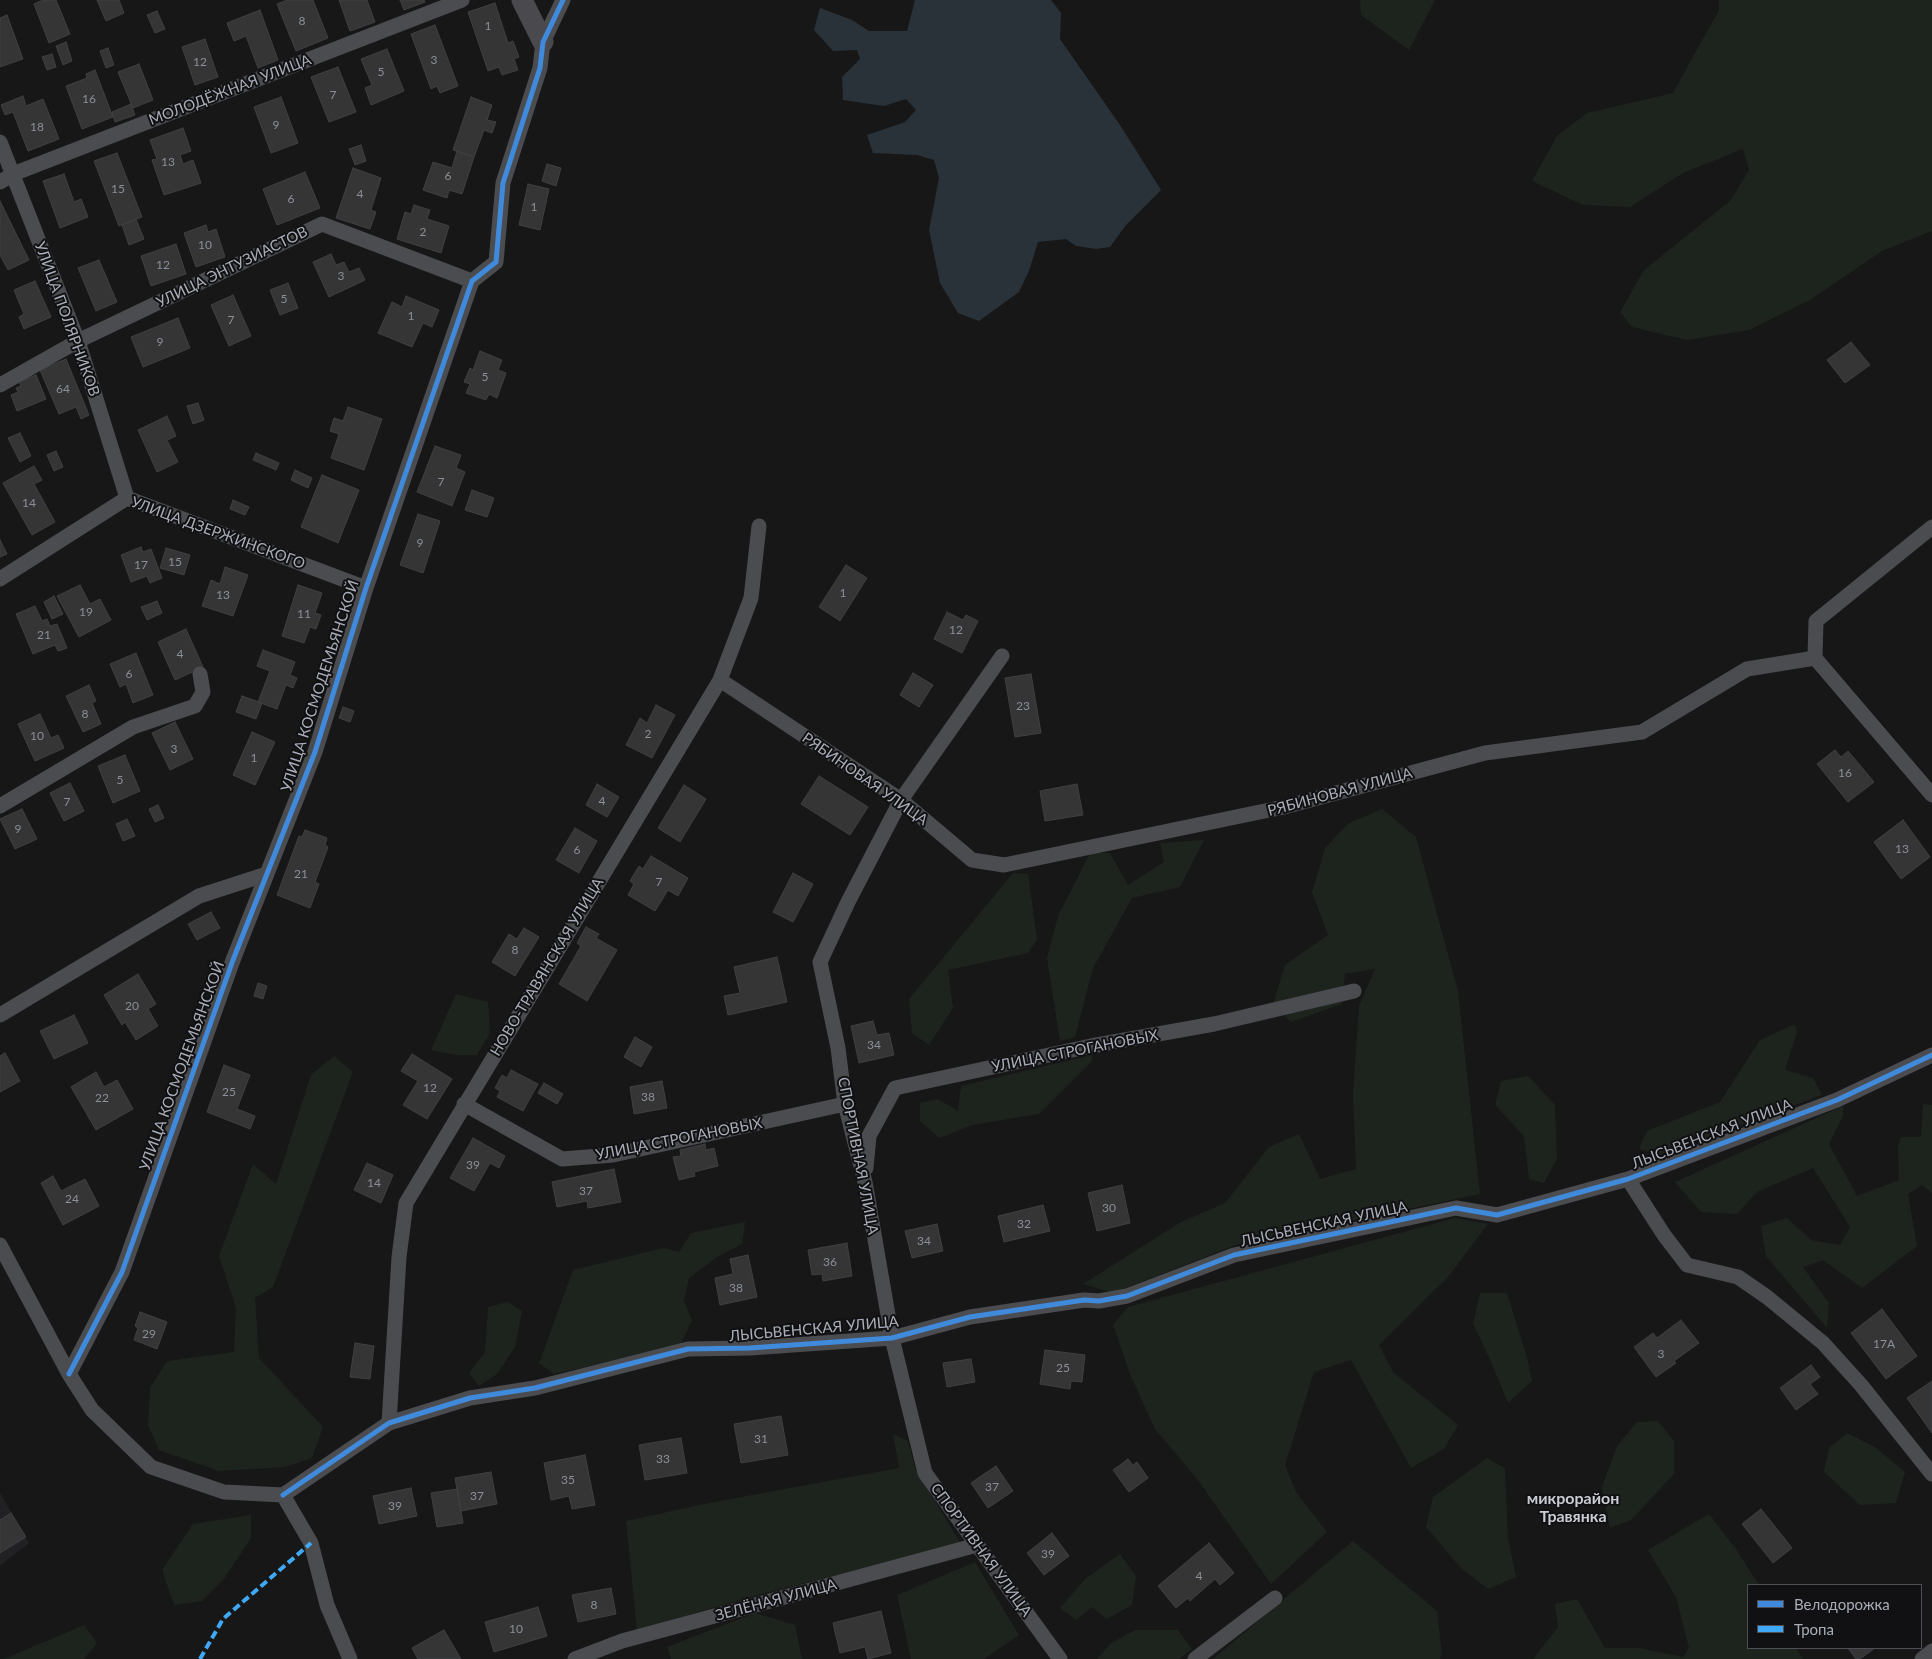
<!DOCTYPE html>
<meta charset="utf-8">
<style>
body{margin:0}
#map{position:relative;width:1932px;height:1659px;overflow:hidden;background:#171717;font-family:Lato,sans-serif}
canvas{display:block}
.legend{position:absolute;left:1747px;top:1584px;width:175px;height:65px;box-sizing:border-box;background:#111113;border:1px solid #4d4f55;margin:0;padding:6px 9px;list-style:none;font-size:15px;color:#a8adb8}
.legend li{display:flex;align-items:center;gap:10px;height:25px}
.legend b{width:25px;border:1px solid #4d4f55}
</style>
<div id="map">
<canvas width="1932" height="1659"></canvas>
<ul class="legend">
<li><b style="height:6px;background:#408adc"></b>Велодорожка</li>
<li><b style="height:6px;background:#3fa9f5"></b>Тропа</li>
</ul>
</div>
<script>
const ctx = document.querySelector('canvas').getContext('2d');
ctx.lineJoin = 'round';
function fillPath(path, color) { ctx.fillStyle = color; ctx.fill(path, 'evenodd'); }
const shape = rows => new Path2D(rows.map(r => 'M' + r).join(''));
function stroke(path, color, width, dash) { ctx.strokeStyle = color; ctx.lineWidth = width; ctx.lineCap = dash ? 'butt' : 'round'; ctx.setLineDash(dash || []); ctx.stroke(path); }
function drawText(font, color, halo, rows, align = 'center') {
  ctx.font = font + ' Lato,sans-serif'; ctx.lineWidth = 4; ctx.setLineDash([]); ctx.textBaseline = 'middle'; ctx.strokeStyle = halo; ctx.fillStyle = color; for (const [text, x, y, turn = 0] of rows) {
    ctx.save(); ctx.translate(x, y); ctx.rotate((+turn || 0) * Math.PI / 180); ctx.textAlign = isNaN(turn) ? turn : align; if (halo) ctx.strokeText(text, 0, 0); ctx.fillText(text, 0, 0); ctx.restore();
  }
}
const built = shape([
 [0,1493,29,1543,0,1566]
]);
const green = shape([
 [1360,0,1434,0,1434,2,1409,50,1361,15],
 [1719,0,1932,0,1932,231,1882,251,1810,300,1749,330,1687,340,1632,327,1620,312,1644,270,1730,201,1749,170,1743,149,1683,173,1630,207,1583,205,1532,181,1557,136,1587,113,1673,93,1719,10],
 [1382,809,1416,837,1458,991,1480,1194,1236,1245,1113,1293,1083,1284,1181,1222,1225,1203,1269,1147,1299,1134,1320,1179,1356,1169,1353,1095,1359,1006,1375,969,1345,974,1342,1004,1291,1022,1273,1004,1285,965,1328,935,1312,892,1325,848,1349,823],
 [1204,840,1180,887,1132,898,1093,968,1075,1037,1060,1041,1047,958,1058,916,1090,853,1110,853,1128,885,1164,862,1160,843],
 [1013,873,1028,874,1037,939,1028,953,948,970,953,1008,929,1045,912,1033,909,999],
 [456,994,488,1002,490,1033,477,1055,455,1055,431,1050],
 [1795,1024,1797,1032,1785,1070,1813,1078,1822,1095,1658,1155,1639,1149,1647,1131,1720,1102,1760,1040],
 [1092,1055,1092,1061,1039,1114,972,1125,939,1138,920,1121,920,1103,938,1099,958,1111,961,1086],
 [334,1056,353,1072,273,1287,255,1298,259,1358,323,1427,312,1458,285,1467,219,1471,159,1450,148,1425,150,1388,167,1361,234,1352,236,1308,219,1256,253,1164,276,1184,311,1075],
 [1528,1076,1555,1105,1557,1159,1544,1183,1529,1179,1524,1136,1495,1105,1501,1081],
 [1923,1104,1932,1105,1932,1193,1922,1185,1908,1194,1917,1246,1862,1288,1823,1260,1803,1267,1829,1303,1827,1328,1766,1256,1761,1226,1787,1218,1811,1240,1840,1245,1850,1227,1813,1168,1757,1192,1737,1214,1701,1212,1675,1182,1843,1106,1843,1116,1829,1144,1857,1196,1899,1180,1898,1146,1901,1137,1921,1137],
 [1455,1218,1488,1224,1448,1277,1379,1345,1393,1372,1458,1425,1444,1449,1411,1468,1351,1360,1314,1372,1285,1465,1296,1492,1327,1532,1271,1584,1198,1480,1155,1429,1130,1374,1113,1325,1128,1307],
 [745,1222,742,1244,717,1257,689,1278,684,1301,692,1320,680,1346,554,1374,539,1363,573,1270,663,1248,679,1252,691,1233],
 [1480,1293,1507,1293,1527,1357,1532,1381,1508,1403,1489,1357,1473,1324],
 [507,1302,522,1311,515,1347,497,1374,479,1386,469,1373,485,1352,488,1307],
 [1658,1421,1674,1441,1674,1474,1631,1520,1610,1528,1602,1487,1617,1446,1637,1422],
 [1847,1433,1875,1447,1905,1472,1896,1503,1860,1505,1824,1472,1829,1448],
 [893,1434,908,1441,915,1468,961,1544,757,1595,637,1630,626,1521,709,1503,899,1468],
 [1487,1458,1505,1468,1508,1538,1516,1577,1488,1589,1461,1568,1426,1527,1433,1497],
 [1709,1514,1736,1549,1759,1585,1748,1585,1748,1648,1796,1648,1803,1659,1533,1659,1558,1627,1555,1604,1577,1599,1605,1648,1639,1648,1683,1657,1689,1648,1676,1597,1648,1550],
 [251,1515,251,1538,223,1580,202,1601,174,1605,162,1570,193,1524],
 [1353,1541,1437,1611,1442,1654,1440,1659,1213,1659],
 [1120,1554,1136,1576,1132,1605,1107,1619,1092,1607,1076,1620,1060,1608,1085,1579],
 [975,1562,1019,1635,984,1659,911,1659,897,1595],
 [755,1613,795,1625,802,1659,671,1659,667,1647],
 [84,1625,97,1643,84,1659,4,1659],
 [1135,1630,1178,1630,1192,1649,1179,1659,1097,1659,1110,1644]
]);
const water = shape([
 [915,0,1051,0,1061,13,1060,39,1120,125,1161,190,1126,225,1110,247,1096,249,1076,246,1066,239,1038,242,1029,271,1019,292,979,321,958,313,940,283,929,230,939,178,934,160,917,155,873,153,867,135,905,122,916,110,906,99,884,106,843,100,842,77,860,59,857,50,833,51,814,30,820,8,852,20,869,31,907,31]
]);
const building = shape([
 [43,0,56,0,70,34,49,43,34,4,43,0],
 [97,0,119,0,124,13,106,21,97,0],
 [287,0,313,0,328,38,296,51,277,4,287,0],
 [339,0,367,0,375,22,350,31,339,0],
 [400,0,424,0,425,2,404,10,400,0],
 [495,3,508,43,513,41,519,57,514,59,518,70,502,75,499,67,488,71,468,12,495,3],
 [260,10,278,60,258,68,246,36,234,41,227,23,260,10],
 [157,11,165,29,155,33,147,15,157,11],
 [7,15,23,59,0,67,0,18,7,15],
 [435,25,458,86,440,93,437,86,431,89,411,34,435,25],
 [205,39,218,77,195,85,182,47,205,39],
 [66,42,72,61,63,65,56,46,66,42],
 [108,48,114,65,106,68,100,51,108,48],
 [387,49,404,91,371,105,365,88,372,85,361,59,387,49],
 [52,54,56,67,47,70,42,57,52,54],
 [139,64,153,100,133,108,118,72,139,64],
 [338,67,356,112,329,122,311,77,338,67],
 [95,70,113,117,82,129,66,86,87,78,86,74,95,70],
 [23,96,26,106,43,99,59,139,28,151,13,112,5,115,1,105,23,96],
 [281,97,298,143,271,153,254,107,281,97],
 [471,97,492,105,487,120,496,122,492,133,484,130,474,157,453,150,471,97],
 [131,104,135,115,115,122,112,112,131,104],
 [183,128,191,151,180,155,183,164,193,160,201,183,164,195,152,160,157,159,150,140,183,128],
 [361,145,366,161,355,165,349,149,361,145],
 [457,151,474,157,462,194,449,190,447,198,423,190,433,162,452,168,457,151],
 [117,153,142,217,119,226,94,161,117,153],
 [547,164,561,168,556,186,542,181,547,164],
 [353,168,381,178,371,210,376,212,370,229,336,218,353,168],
 [305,172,320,208,277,225,263,189,305,172],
 [64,174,74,202,81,199,88,217,60,228,43,181,64,174],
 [528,184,549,189,540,230,519,225,528,184],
 [0,201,29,260,8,270,0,255,0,201],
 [414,205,430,210,427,219,449,226,441,253,397,239,405,212,411,214,414,205],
 [136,219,144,239,129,245,122,225,136,219],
 [206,225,208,232,216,229,225,257,196,267,184,233,206,225],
 [176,244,186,274,151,286,141,256,176,244],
 [331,254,336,265,344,262,349,272,359,268,365,280,329,297,313,262,331,254],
 [99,260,117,302,96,311,78,268,99,260],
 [35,281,51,317,24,329,19,317,24,314,14,290,35,281],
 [288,283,298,308,280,315,270,290,288,283],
 [233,295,251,336,229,346,211,305,233,295],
 [406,296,439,310,432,327,423,323,412,347,378,333,392,302,402,307,406,296],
 [178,318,190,348,143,367,131,337,178,318],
 [1851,342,1870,365,1845,383,1827,360,1851,342],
 [480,351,502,360,498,370,506,373,497,398,489,394,486,400,466,393,470,384,464,382,470,368,473,370,480,351],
 [66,359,89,415,81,419,76,407,59,414,40,370,66,359],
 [36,375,46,399,17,411,11,395,18,392,16,388,21,386,19,382,36,375],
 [198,403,204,420,193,424,187,406,198,403],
 [348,407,382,419,364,470,331,458,339,434,330,431,334,418,343,421,348,407],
 [167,416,176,436,167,440,178,462,157,472,138,430,167,416],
 [20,433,31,456,20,462,8,438,20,433],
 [435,446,461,455,456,468,465,472,452,506,417,492,435,446],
 [56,451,63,467,54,471,47,455,56,451],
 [256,453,279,463,276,470,253,460,256,453],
 [34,466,42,480,34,484,55,522,32,535,3,483,34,466],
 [295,470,312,478,308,488,291,480,295,470],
 [322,475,359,490,338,543,301,527,322,475],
 [472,490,494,498,487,517,465,510,472,490],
 [233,500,249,507,245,515,230,509,233,500],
 [418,514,440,521,423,573,400,565,418,514],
 [0,540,7,554,0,557,0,540],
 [141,547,143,552,151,549,162,578,150,583,147,576,131,582,121,555,141,547],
 [166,548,190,555,184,575,160,568,166,548],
 [846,565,867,578,840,621,819,607,846,565],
 [225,567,248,575,233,616,202,606,211,580,220,584,225,567],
 [80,585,90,604,100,599,111,620,79,637,57,596,80,585],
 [298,585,322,593,315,613,321,615,316,629,310,627,304,643,282,636,298,585],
 [54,596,63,614,52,619,44,602,54,596],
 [157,601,162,613,147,620,141,607,157,601],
 [35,606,42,621,47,619,50,626,57,624,67,648,58,651,55,645,33,654,16,614,35,606],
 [947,612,963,620,966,615,978,621,962,653,934,639,947,612],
 [186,629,203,667,175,680,158,642,186,629],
 [263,650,295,662,290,675,297,678,293,688,286,685,277,709,258,702,270,671,257,666,263,650],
 [136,653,153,695,133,703,126,684,120,687,110,664,136,653],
 [913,673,933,685,919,707,900,695,913,673],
 [1031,674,1041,733,1015,737,1005,678,1031,674],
 [89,685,96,701,92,703,101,724,83,732,66,696,89,685],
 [242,696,262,703,256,719,236,712,242,696],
 [656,705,675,715,652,758,626,745,640,718,647,723,656,705],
 [343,707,354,711,350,722,339,718,343,707],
 [40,714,51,738,58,735,64,748,35,761,18,724,40,714],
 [175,722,193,759,170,770,152,733,175,722],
 [252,732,275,742,255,785,233,775,252,732],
 [1835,750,1841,757,1848,751,1874,782,1848,802,1817,764,1835,750],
 [125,755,140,791,113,803,98,766,125,755],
 [819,776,868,807,850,835,801,804,819,776],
 [70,783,84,811,64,821,50,793,70,783],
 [597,784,619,797,607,817,586,805,597,784],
 [1077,784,1083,815,1045,821,1040,791,1077,784],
 [684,785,706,799,680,842,658,828,684,785],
 [158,805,164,818,155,822,149,809,158,805],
 [22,809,37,839,15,849,0,819,22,809],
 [127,819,135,836,123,841,116,824,127,819],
 [1903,820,1930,857,1901,879,1874,842,1903,820],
 [575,828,597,841,579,873,556,860,575,828],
 [305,830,327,838,325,845,328,847,315,882,319,884,310,908,277,895,299,836,302,837,305,830],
 [651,856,688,878,678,896,668,890,655,911,628,895,634,884,630,881,639,866,643,869,651,856],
 [793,873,813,884,793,922,773,912,793,873],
 [211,912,220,928,197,940,188,924,211,912],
 [586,927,599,934,596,938,617,950,587,1001,559,984,581,946,577,943,586,927],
 [524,928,539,937,515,976,492,962,509,934,517,939,524,928],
 [777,957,787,1002,728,1015,724,996,740,993,734,967,777,957],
 [138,974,156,1004,148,1009,158,1026,136,1040,125,1022,122,1025,104,995,138,974],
 [258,983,267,986,263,999,254,996,258,983],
 [74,1015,88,1043,54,1059,40,1031,74,1015],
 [873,1021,877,1035,889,1033,894,1055,859,1063,851,1026,873,1021],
 [635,1037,652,1047,641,1067,624,1057,635,1037],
 [5,1053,20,1081,0,1092,0,1056,5,1053],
 [412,1054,452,1079,427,1119,403,1105,418,1081,401,1071,412,1054],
 [224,1065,250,1075,237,1109,255,1116,250,1129,207,1112,224,1065],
 [511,1070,538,1084,523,1111,497,1097,500,1091,495,1088,502,1075,507,1078,511,1070],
 [96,1072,104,1087,117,1080,133,1109,96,1130,71,1087,96,1072],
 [662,1081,667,1108,634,1114,630,1087,662,1081],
 [544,1083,563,1094,557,1104,538,1093,544,1083],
 [473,1138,505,1156,499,1168,490,1163,474,1191,450,1178,473,1138],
 [705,1144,706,1150,714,1148,718,1166,694,1172,695,1176,679,1180,673,1157,681,1156,680,1150,705,1144],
 [367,1163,393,1175,381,1203,354,1190,367,1163],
 [614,1169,621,1202,588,1208,587,1201,557,1207,552,1182,614,1169],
 [53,1176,61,1191,85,1179,99,1206,63,1225,41,1183,53,1176],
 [1122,1185,1130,1223,1097,1231,1088,1193,1122,1185],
 [1043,1205,1050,1231,1004,1242,998,1216,1043,1205],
 [937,1224,943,1251,912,1258,905,1231,937,1224],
 [847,1243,852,1276,823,1281,822,1274,812,1275,808,1250,847,1243],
 [748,1255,757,1297,720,1305,715,1278,733,1274,730,1259,748,1255],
 [1882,1309,1917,1356,1886,1379,1851,1333,1882,1309],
 [140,1312,167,1322,157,1349,134,1340,138,1328,135,1326,140,1312],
 [1681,1320,1699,1343,1674,1361,1676,1363,1656,1377,1634,1347,1653,1333,1657,1338,1681,1320],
 [355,1343,374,1346,370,1379,350,1377,355,1343],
 [1045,1350,1085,1355,1082,1382,1071,1381,1070,1389,1040,1384,1045,1350],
 [971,1359,975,1382,947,1387,943,1363,971,1359],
 [1811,1365,1820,1377,1810,1384,1818,1394,1796,1410,1780,1388,1811,1365],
 [1932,1381,1932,1433,1907,1398,1932,1381],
 [781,1416,788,1455,741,1463,734,1424,781,1416],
 [681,1438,687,1473,645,1480,639,1445,681,1438],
 [585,1455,595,1505,572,1509,569,1496,551,1500,544,1463,585,1455],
 [1128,1459,1133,1465,1137,1462,1148,1478,1129,1492,1113,1470,1128,1459],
 [996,1466,1013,1491,988,1508,971,1483,996,1466],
 [491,1472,497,1504,461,1511,455,1478,491,1472],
 [411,1488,417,1516,379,1524,373,1496,411,1488],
 [457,1489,463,1523,437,1527,431,1493,457,1489],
 [1761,1509,1792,1548,1773,1563,1742,1524,1761,1509],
 [11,1513,26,1537,0,1553,0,1520,11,1513],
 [1052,1533,1069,1556,1044,1575,1027,1553,1052,1533],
 [1209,1543,1234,1573,1220,1585,1215,1579,1190,1601,1188,1598,1176,1608,1158,1586,1209,1543],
 [611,1588,616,1614,578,1622,572,1595,611,1588],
 [538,1607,547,1636,494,1652,485,1622,538,1607],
 [881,1611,891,1653,868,1659,865,1647,840,1653,833,1623,881,1611],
 [444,1630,461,1659,418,1659,412,1648,444,1630],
 [1848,1648,1875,1648,1860,1659,1856,1659,1848,1648]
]);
const street = shape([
 [0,142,78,341,127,498],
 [0,182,13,174,462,0],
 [0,385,78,341,322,224,472,281],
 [0,579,127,498,366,588],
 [1002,656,901,800,848,902,820,962,838,1048,845,1104,865,1182,892,1338,925,1473,1060,1659],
 [1815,658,1932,795],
 [720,680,901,800,972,860,1004,865,1284,807,1485,753,1642,732,1747,669,1815,658,1816,621,1932,527],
 [0,806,133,727,195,706,203,692,200,674],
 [0,1015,199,896,267,874],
 [464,1104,562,1159,613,1155,845,1104],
 [866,1168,869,1136,895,1088,1091,1046,1214,1024,1354,991],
 [1628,1179,1664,1235,1687,1265,1738,1277,1767,1297,1823,1343,1861,1385,1932,1474],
 [0,1245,69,1374,92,1410,151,1467,224,1492,283,1495,311,1543,327,1605,350,1659],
 [69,1374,122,1272,233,960,315,752,366,588,472,281,496,262,503,183,540,68,543,42,563,0],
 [389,1423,399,1257,406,1203,720,680,751,598,759,526],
 [283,1495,389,1423,470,1398,535,1388,688,1349,750,1348,892,1338,970,1317,1084,1300,1099,1301,1127,1296,1234,1255,1456,1208,1497,1215,1628,1179,1837,1100,1932,1055],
 [575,1659,622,1641,977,1545],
 [1195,1659,1275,1598],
 [1922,1659,1932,1651]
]);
const secondary = shape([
 [522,0,543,42]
]);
const quiet = shape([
 [200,1659,223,1619,311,1543]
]);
const cycleway = shape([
 [69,1374,122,1272,233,960,315,752,366,588,472,281,496,262,503,183,540,68,543,42,563,0],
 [283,1495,389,1423,470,1398,535,1388,688,1349,750,1348,892,1338,970,1317,1084,1300,1099,1301,1127,1296,1234,1255,1456,1208,1497,1215,1628,1179,1837,1100,1932,1055]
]);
const numberNames = [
 ["8",302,21],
 ["1",488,26],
 ["3",434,60],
 ["12",200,62],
 ["5",381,72],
 ["7",333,95],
 ["16",89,99],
 ["9",276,125],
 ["18",37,127],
 ["13",168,162],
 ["6",448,176],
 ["15",118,189],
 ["4",360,194],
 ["6",291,199],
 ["1",534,207],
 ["2",423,232],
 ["10",205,245],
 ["12",163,265],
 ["3",341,276],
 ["5",284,299],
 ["1",411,316],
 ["7",231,320],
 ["9",160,342],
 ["5",485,377],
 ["64",63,389],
 ["7",441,482],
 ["14",29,503],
 ["9",420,543],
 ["15",175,562],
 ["17",141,565],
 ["1",843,593],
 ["13",223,595],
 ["19",86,612],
 ["11",304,614],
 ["12",956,630],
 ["21",44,635],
 ["4",180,654],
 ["6",129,674],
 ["23",1023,706],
 ["8",85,714],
 ["2",648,734],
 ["10",37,736],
 ["3",174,749],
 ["1",254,758],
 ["16",1845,773],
 ["5",120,780],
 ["4",602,801],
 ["7",67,802],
 ["9",18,829],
 ["13",1902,849],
 ["6",577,850],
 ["21",301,874],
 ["7",659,882],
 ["8",515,950],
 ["20",132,1006],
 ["34",874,1045],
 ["12",430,1088],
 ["25",229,1092],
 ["38",648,1097],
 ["22",102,1098],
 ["39",473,1165],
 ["14",374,1183],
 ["37",586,1191],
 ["24",72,1199],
 ["30",1109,1208],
 ["32",1024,1224],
 ["34",924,1241],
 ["36",830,1262],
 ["38",736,1288],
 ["29",149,1334],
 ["17А",1884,1344],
 ["3",1661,1354],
 ["25",1063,1368],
 ["31",761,1439],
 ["33",663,1459],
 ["35",568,1480],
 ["37",992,1487],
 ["37",477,1496],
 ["39",395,1506],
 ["39",1048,1554],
 ["4",1199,1576],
 ["8",594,1605],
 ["10",516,1629]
];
const streetNames = [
 ["МОЛОДЁЖНАЯ УЛИЦА",230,90,-21],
 ["УЛИЦА ЭНТУЗИАСТОВ",232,267,-26],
 ["УЛИЦА ПОЛЯРНИКОВ",67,319,70],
 ["УЛИЦА ДЗЕРЖИНСКОГО",218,533,20],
 ["УЛИЦА КОСМОДЕМЬЯНСКОЙ",320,686,-72],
 ["РЯБИНОВАЯ УЛИЦА",865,779,35],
 ["РЯБИНОВАЯ УЛИЦА",1340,792,-15],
 ["НОВО-ТРАВЯНСКАЯ УЛИЦА",547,967,-59],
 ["УЛИЦА СТРОГАНОВЫХ",1075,1051,-11],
 ["УЛИЦА КОСМОДЕМЬЯНСКОЙ",182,1066,-70],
 ["ЛЫСЬВЕНСКАЯ УЛИЦА",1712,1134,-21],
 ["УЛИЦА СТРОГАНОВЫХ",679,1139,-11],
 ["СПОРТИВНАЯ УЛИЦА",858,1156,79],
 ["ЛЫСЬВЕНСКАЯ УЛИЦА",1324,1224,-12],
 ["ЛЫСЬВЕНСКАЯ УЛИЦА",814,1329,-5],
 ["СПОРТИВНАЯ УЛИЦА",981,1550,54],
 ["ЗЕЛЁНАЯ УЛИЦА",776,1600,-15]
];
const neighbourhoodNames = [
 ["микрорайон",1573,1499],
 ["Травянка",1573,1517]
];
fillPath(built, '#212123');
fillPath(green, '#1d241e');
fillPath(water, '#2a3239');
fillPath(building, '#353536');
stroke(building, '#3f4043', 1);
stroke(street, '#4b4c50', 15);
stroke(secondary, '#4a4a4e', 21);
stroke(quiet, '#3fa9f5', 4, [8, 4]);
stroke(cycleway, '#408adc', 5);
drawText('12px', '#8b8f98', null, numberNames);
drawText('15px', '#a8adb8', '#111113', streetNames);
drawText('bold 16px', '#c9ccd4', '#111113', neighbourhoodNames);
</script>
